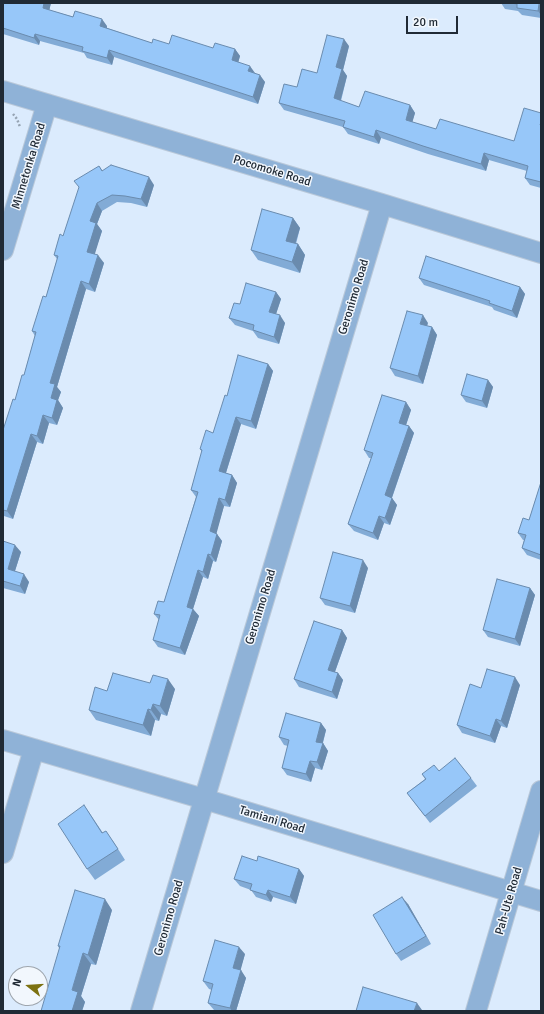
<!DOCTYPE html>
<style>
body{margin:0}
#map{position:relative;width:544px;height:1014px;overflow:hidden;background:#dbebfd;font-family:Signika,sans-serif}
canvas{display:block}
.frame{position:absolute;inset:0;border:4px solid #202a35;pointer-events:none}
.north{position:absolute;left:8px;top:966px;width:40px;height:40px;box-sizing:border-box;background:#f2f7fd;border:1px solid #9ea5ad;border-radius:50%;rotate:287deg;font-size:11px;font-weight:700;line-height:16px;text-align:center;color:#202a35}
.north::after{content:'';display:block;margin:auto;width:14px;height:18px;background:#7c7111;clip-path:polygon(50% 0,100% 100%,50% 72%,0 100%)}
.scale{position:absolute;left:406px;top:16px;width:52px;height:18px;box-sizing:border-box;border:2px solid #202a35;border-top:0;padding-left:5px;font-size:12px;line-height:14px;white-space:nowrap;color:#202a35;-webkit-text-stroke:3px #f2f7fd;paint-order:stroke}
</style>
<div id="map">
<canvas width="544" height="1014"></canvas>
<div class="frame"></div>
<div class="north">N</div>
<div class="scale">20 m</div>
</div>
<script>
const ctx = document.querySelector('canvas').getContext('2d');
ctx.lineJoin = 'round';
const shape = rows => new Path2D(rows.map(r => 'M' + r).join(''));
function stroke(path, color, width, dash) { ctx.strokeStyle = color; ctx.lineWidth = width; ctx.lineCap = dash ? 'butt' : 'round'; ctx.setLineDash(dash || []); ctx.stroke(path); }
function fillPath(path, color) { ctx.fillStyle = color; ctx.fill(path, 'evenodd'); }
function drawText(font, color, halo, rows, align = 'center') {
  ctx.font = font + ' Signika,sans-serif'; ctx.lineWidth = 3; ctx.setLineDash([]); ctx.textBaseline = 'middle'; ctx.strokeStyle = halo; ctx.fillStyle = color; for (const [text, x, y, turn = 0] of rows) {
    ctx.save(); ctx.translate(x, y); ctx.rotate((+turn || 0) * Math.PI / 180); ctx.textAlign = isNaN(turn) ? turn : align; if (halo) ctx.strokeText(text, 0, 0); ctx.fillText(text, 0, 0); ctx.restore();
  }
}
const path = shape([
 [13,114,17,119,20,127]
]);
const minor = shape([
 [3,91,382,204,541,253],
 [3,250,47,104],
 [3,740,204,799,541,901],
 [3,853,34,749],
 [141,1011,382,204],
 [476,1011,541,791]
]);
const wall = shape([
 [3,3,51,3,49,10,107,26,107,28,152,43,213,48,235,49,240,56,238,62,255,73,265,82,258,104,114,57,112,65,87,58,84,53,40,41,39,45,3,34],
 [501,3,541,3,541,18,522,15,518,11,505,9],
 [349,46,343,70,347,76,341,101,359,107,410,105,415,113,412,122,436,129,514,141,541,113,541,188,530,185,525,178,527,171,489,160,486,171,428,154,381,138,379,144,348,134,343,127,284,110,279,103,297,87,317,73],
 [99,166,103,171,154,185,147,207,131,203,117,202,102,211,97,224,102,231,94,254,104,263,95,292,86,289,57,387,61,392,58,400,63,408,57,425,49,423,43,444,37,442,13,519,4,516,3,522,3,430,15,400,24,375,35,336,32,331,46,297,57,259,54,255,63,236],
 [293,218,300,228,296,244,298,244,305,255,300,273,258,260,251,250],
 [419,278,520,287,525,294,517,318,494,310,492,307,424,285],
 [276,292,281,299,276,314,285,323,279,344,258,338,253,331,235,325,229,318,240,304],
 [428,323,427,326,432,327,437,335,423,384,395,376,390,368],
 [268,364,273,371,256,429,241,424,226,473,232,475,237,483,230,507,224,506,216,533,222,541,216,562,213,561,208,579,203,577,193,609,199,616,185,655,158,647,153,640,159,620,154,614,164,602,196,497,191,490,202,452,200,449,213,433,227,396],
 [488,380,493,387,487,408,466,402,461,395],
 [406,402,411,410,406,425,409,426,414,433,392,498,397,505,390,525,384,523,378,540,354,531,348,524,371,458,369,458,364,450],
 [541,482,541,560,527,555,522,548,524,540,523,540,518,533,529,520],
 [3,541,21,552,15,571,29,582,25,594,3,588],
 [368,568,355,613,325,605,320,598],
 [530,588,535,595,520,646,488,637,483,630],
 [342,630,347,638,335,672,338,673,343,680,337,699,299,687,294,679],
 [150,683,175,689,167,716,161,714,159,721,155,720,151,736,96,720,89,710,107,691],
 [520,685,507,728,501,726,495,743,462,733,457,725,481,688],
 [321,723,326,730,323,743,328,751,322,770,315,768,311,782,287,775,282,768,288,746,284,745,279,737],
 [439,771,471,778,477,786,430,823,407,793,425,779,422,774],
 [84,805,103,833,113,841,125,860,95,880,87,869],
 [257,861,299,869,304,876,296,904,273,897,271,902,256,897,251,890,240,886,234,879],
 [408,904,431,944,401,961,396,954],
 [112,910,96,965,91,964,81,996,85,1002,82,1011,59,948,58,946],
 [245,954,240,970,246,978,236,1011,218,1011,214,1010,208,1003,212,990,209,989,203,981]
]);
const shadedWall = shape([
 [44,3,51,3,48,16,43,8],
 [539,4,541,7,541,15,538,11],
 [102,19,107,26,106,33,100,26],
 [35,34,40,41,39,45,34,38],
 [344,39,349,46,343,70,347,76,339,106,334,98,336,67],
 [235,49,240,56,237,67,232,60],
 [109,50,114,57,112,65,107,58],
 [250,66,255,73,248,71],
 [260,75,265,82,258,104,253,97],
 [410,105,415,113,411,127,406,120],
 [376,130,381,138,379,144,374,137],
 [484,153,489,160,486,171,481,164],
 [149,177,154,185,147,207,141,199],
 [97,203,102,211,97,224,102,231,93,260,87,252,90,221],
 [293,218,300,228,293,251,286,241],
 [298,244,305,255,300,273,292,262],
 [98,255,104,263,95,292,89,284],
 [81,281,86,289,57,387,61,392,58,400,63,408,57,425,52,418,50,383],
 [520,287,525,294,517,318,512,311],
 [276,292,281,299,274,320,269,312],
 [280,315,285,323,279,344,274,337],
 [423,315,428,323,425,331,420,324],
 [432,327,437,335,423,384,418,376],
 [268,364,273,371,256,429,251,421],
 [488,380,493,387,487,408,482,401],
 [406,402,411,410,404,431,399,423],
 [43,415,49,423,43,444,37,436],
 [236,417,241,424,224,479,219,471],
 [409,426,414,433,390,503,385,495],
 [31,434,37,442,13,519,7,511],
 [232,475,237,483,230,507,225,500],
 [219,498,224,506,215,539,210,531],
 [392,498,397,505,390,525,385,518],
 [3,514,4,516,3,522],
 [379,516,384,523,378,540,373,533],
 [217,534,222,541,216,562,211,555],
 [15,545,21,552,13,577,8,569],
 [208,554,213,561,208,579,203,572],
 [363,560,368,568,355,613,350,606],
 [198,570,203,577,193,609,199,616,185,655,180,648,187,607],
 [24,574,29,582,25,594,20,586],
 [530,588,535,595,520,646,515,639],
 [342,630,347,638,333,677,328,670],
 [338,673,343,680,337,699,332,692],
 [515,677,520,685,507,728,501,721],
 [168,679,175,689,167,716,160,706],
 [153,704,161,714,159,721,151,710],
 [148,709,155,720,151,736,143,725],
 [496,719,501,726,495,743,490,736],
 [321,723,326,730,321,749,316,742],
 [323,743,328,751,322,770,317,762],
 [310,761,315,768,311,782,306,774],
 [299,869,304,876,296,904,290,897],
 [268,890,273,897,271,902,266,895],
 [402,897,408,904,431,944,426,936],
 [105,899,112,910,96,965,88,955],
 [239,947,245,954,239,976,233,968],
 [83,953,91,964,81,996,85,1002,82,1011,72,1011,72,990],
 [241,970,246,978,236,1011,232,1011,230,1008],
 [417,1003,422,1010,422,1011,414,1011]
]);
const building = shape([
 [3,3,44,3,43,8,73,17,75,11,102,19,100,26,152,43,153,39,169,44,172,35,213,48,215,43,235,49,232,60,250,66,248,71,260,75,253,97,109,50,107,58,82,51,83,47,35,34,34,38,3,28,3,3],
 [511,3,541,3,541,4,539,4,538,11,517,8,517,4,511,3],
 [327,35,344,39,336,67,342,69,334,98,359,107,365,91,410,105,406,120,436,129,440,119,514,141,524,108,541,113,541,122,540,125,541,126,541,182,525,178,528,166,484,153,481,164,423,146,376,130,374,137,343,127,345,121,279,103,284,84,297,87,302,69,317,73,327,35],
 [111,165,149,177,141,199,125,196,112,195,97,203,90,221,96,223,87,252,98,255,89,284,81,281,50,383,55,384,51,398,57,400,52,418,43,415,37,436,31,434,7,511,3,510,3,430,13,399,15,400,22,375,24,375,36,332,32,331,43,296,46,297,58,256,54,255,60,234,63,236,79,187,74,181,99,166,102,171,111,165],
 [262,209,293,218,286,241,298,244,292,262,251,250,262,209],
 [426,256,520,287,512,311,489,303,490,301,419,278,426,256],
 [246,283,276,292,269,312,280,315,274,337,253,330,254,325,229,318,234,303,240,304,246,283],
 [407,311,423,315,420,324,432,327,418,376,390,368,407,311],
 [238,355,268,364,251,421,236,417,219,471,232,475,225,500,219,498,210,531,217,534,211,555,208,554,203,572,198,570,187,607,193,609,180,648,153,640,160,615,154,614,158,601,164,602,198,492,191,490,202,450,200,449,206,430,213,433,225,395,227,396,238,355],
 [467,374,488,380,482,401,461,395,467,374],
 [382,395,406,402,399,423,409,426,385,495,392,498,385,518,379,516,373,533,348,524,373,453,364,450,382,395],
 [541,482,541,555,522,548,526,535,518,533,523,518,529,520,541,482],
 [3,541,15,545,8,569,24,574,20,586,3,581,3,541],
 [333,552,363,560,350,606,320,598,333,552],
 [497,579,530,588,515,639,483,630,497,579],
 [314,621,342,630,328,670,338,673,332,692,294,679,314,621],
 [487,669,515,677,501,721,496,719,490,736,457,725,470,684,481,688,487,669],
 [113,673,150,683,153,675,168,679,160,706,153,704,151,710,148,709,143,725,89,710,95,687,107,691,113,673],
 [286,713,321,723,316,742,323,743,317,762,310,761,306,774,282,768,289,740,279,737,286,713],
 [455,758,471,778,425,816,407,793,426,779,422,774,434,765,439,771,455,758],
 [84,805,102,833,106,831,118,849,87,869,58,824,84,805],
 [242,856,257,861,258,856,299,869,290,897,268,890,266,895,250,890,252,884,234,879,242,856],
 [75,890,105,899,88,955,83,953,72,990,78,992,72,1011,41,1011,60,946,58,946,75,890],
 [402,897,426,936,396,954,373,915,402,897],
 [215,940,239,947,233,968,241,970,230,1008,208,1003,213,984,203,981,215,940],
 [363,987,417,1003,414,1011,356,1011,363,987]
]);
const streetNames = [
 ["Minnetonka Road",29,166,-73],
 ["Pocomoke Road",272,171,17],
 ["Geronimo Road",354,297,-73],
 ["Geronimo Road",261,607,-73],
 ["Tamiani Road",272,820,17],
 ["Pah-Ute Road",509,901,-74],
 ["Geronimo Road",169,918,-74]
];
stroke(minor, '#b9c8d9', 22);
stroke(path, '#96a4b3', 2.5, [2, 2]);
stroke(minor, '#8fb2d7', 20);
fillPath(wall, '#82abd6');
fillPath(shadedWall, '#6a8bae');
fillPath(building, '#97c7f9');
stroke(building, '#6a8bae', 1);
drawText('12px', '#202a35', '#f2f7fd', streetNames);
</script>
